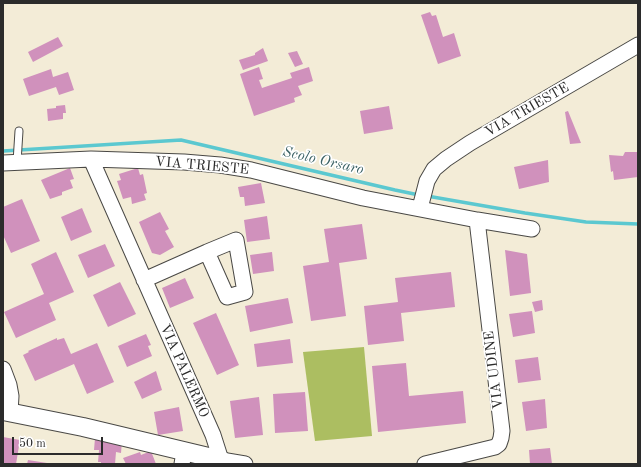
<!DOCTYPE html>
<style>
body{margin:0}
#map{position:relative;width:641px;height:467px;overflow:hidden;background:#f3ecd7;font-family:"Old Standard TT",serif}
canvas{display:block}
.frame{position:absolute;inset:0;border:4px solid #2b2b2b;pointer-events:none}
.scale{position:absolute;left:12px;top:437px;width:91px;height:18px;box-sizing:border-box;border:2px solid #2b2b2b;border-top:0;padding-left:5px;font-size:12px;line-height:14px;white-space:nowrap;color:#2b2b2b;-webkit-text-stroke:3px #fff;paint-order:stroke}
</style>
<div id="map">
<canvas width="641" height="467"></canvas>
<div class="frame"></div>
<div class="scale">50 m</div>
</div>
<script>
const ctx = document.querySelector('canvas').getContext('2d');
ctx.lineJoin = 'round';
function fillPath(path, color) { ctx.fillStyle = color; ctx.fill(path, 'evenodd'); }
const shape = rows => new Path2D(rows.map(r => 'M' + r).join(''));
function stroke(path, color, width, dash) { ctx.strokeStyle = color; ctx.lineWidth = width; ctx.lineCap = dash ? 'butt' : 'round'; ctx.setLineDash(dash || []); ctx.stroke(path); }
function drawText(font, color, halo, rows, align = 'center') {
  ctx.font = font + ' "Old Standard TT",serif'; ctx.lineWidth = 3.5; ctx.setLineDash([]); ctx.textBaseline = 'middle'; ctx.strokeStyle = halo; ctx.fillStyle = color; for (const [text, x, y, turn = 0] of rows) {
    ctx.save(); ctx.translate(x, y); ctx.rotate((+turn || 0) * Math.PI / 180); ctx.textAlign = isNaN(turn) ? turn : align; if (halo) ctx.strokeText(text, 0, 0); ctx.fillText(text, 0, 0); ctx.restore();
  }
}
const green = shape([
 [364,347,372,436,315,441,303,352]
]);
const stream = shape([
 [3,151,181,140,395,190,419,195],
 [427,196,525,213,586,222,638,224]
]);
const building = shape([
 [430,12,432,16,436,15,443,37,454,33,461,56,438,64,421,15],
 [58,37,63,46,33,62,28,52],
 [263,48,268,61,243,70,239,60,255,55,255,53],
 [297,51,303,64,295,67,288,53],
 [259,67,263,79,259,80,262,88,292,78,290,73,309,67,313,81,298,86,302,95,294,98,295,102,254,116,240,74],
 [51,69,53,77,68,72,74,90,59,95,56,87,29,96,23,79],
 [65,105,66,113,63,113,63,119,48,121,47,109,56,108,56,106],
 [389,106,393,129,364,134,360,111],
 [568,111,581,143,570,144,565,112],
 [625,152,638,152,638,177,614,180,613,171,611,172,609,155,623,156],
 [548,160,549,182,519,189,514,167],
 [70,168,74,179,70,180,73,188,62,192,62,195,50,199,41,180],
 [138,168,140,175,143,174,147,193,144,194,146,200,132,204,131,197,123,199,117,181,121,180,119,174],
 [261,183,265,203,245,206,244,197,240,197,238,187],
 [22,199,40,241,11,253,3,235,3,207],
 [82,208,92,232,71,241,61,217],
 [160,212,169,229,165,231,174,247,160,255,152,253,139,222],
 [267,216,270,239,247,242,244,220],
 [362,224,367,259,339,263,346,316,311,321,303,266,329,262,324,229],
 [105,244,115,266,88,278,78,255],
 [505,250,527,254,531,293,510,296],
 [56,252,74,292,49,303,56,320,16,338,4,312,44,294,31,264],
 [272,252,274,271,253,274,250,255],
 [451,272,455,307,401,313,404,341,368,345,364,306,398,302,395,278],
 [185,278,194,298,170,308,162,288],
 [120,282,136,314,108,327,93,295],
 [288,298,293,323,250,332,245,306],
 [542,300,543,310,535,312,532,302],
 [532,311,535,333,513,337,509,314],
 [216,313,239,365,217,375,193,323],
 [146,334,151,345,148,346,152,356,127,367,118,346],
 [57,338,57,340,64,338,71,354,97,343,114,382,87,394,74,364,35,381,23,355,29,352,28,351],
 [290,339,293,363,257,367,254,344],
 [538,357,541,380,518,383,515,360],
 [406,363,409,396,463,391,466,423,378,432,372,366],
 [156,371,162,390,142,399,134,382],
 [305,392,308,431,275,433,273,394],
 [259,397,263,435,235,438,230,401],
 [545,399,547,428,526,431,522,402],
 [179,407,183,431,158,435,154,412],
 [3,437,20,440,16,464,3,464],
 [95,438,122,441,121,453,116,452,115,464,101,464,101,462,98,462,99,450,94,450],
 [550,448,552,464,530,464,529,450],
 [151,451,156,464,126,464,123,458,140,452,141,455],
 [28,460,47,463,46,464,27,464]
]);
const service = shape([
 [17,162,19,131]
]);
const minor = shape([
 [91,159,213,435,221,460,245,464],
 [3,163,91,159,184,162,220,165,251,170,363,198,477,220,532,229],
 [420,208,427,181,434,169,446,159,470,143,638,45],
 [144,280,207,252,236,240,245,292,227,297,207,252],
 [3,369,9,385,11,396,10,412],
 [182,464,184,452],
 [425,464,495,447,499,444,501,438,502,431,477,220]
]);
const tertiary = shape([
 [3,411,83,427,221,460,222,464]
]);
const streetNames = [
 ["VIA TRIESTE",527,110,-30],
 ["VIA TRIESTE",202,166,5],
 ["VIA UDINE",494,370,-97],
 ["VIA PALERMO",184,371,66]
];
const waterNames = [
 ["Scolo Orsaro",323,161,13]
];
fillPath(green, '#acbe61');
stroke(stream, '#5bc8d0', 3.5);
fillPath(building, '#d091bc');
stroke(service, '#494845', 9);
stroke(minor, '#494845', 17);
stroke(tertiary, '#494845', 20);
stroke(service, '#fff', 7);
stroke(minor, '#fff', 15);
stroke(tertiary, '#fff', 18);
drawText('14px', '#2b2b2b', '#fff', streetNames);
drawText('italic 15px', '#3c6265', '#fff', waterNames);
</script>
